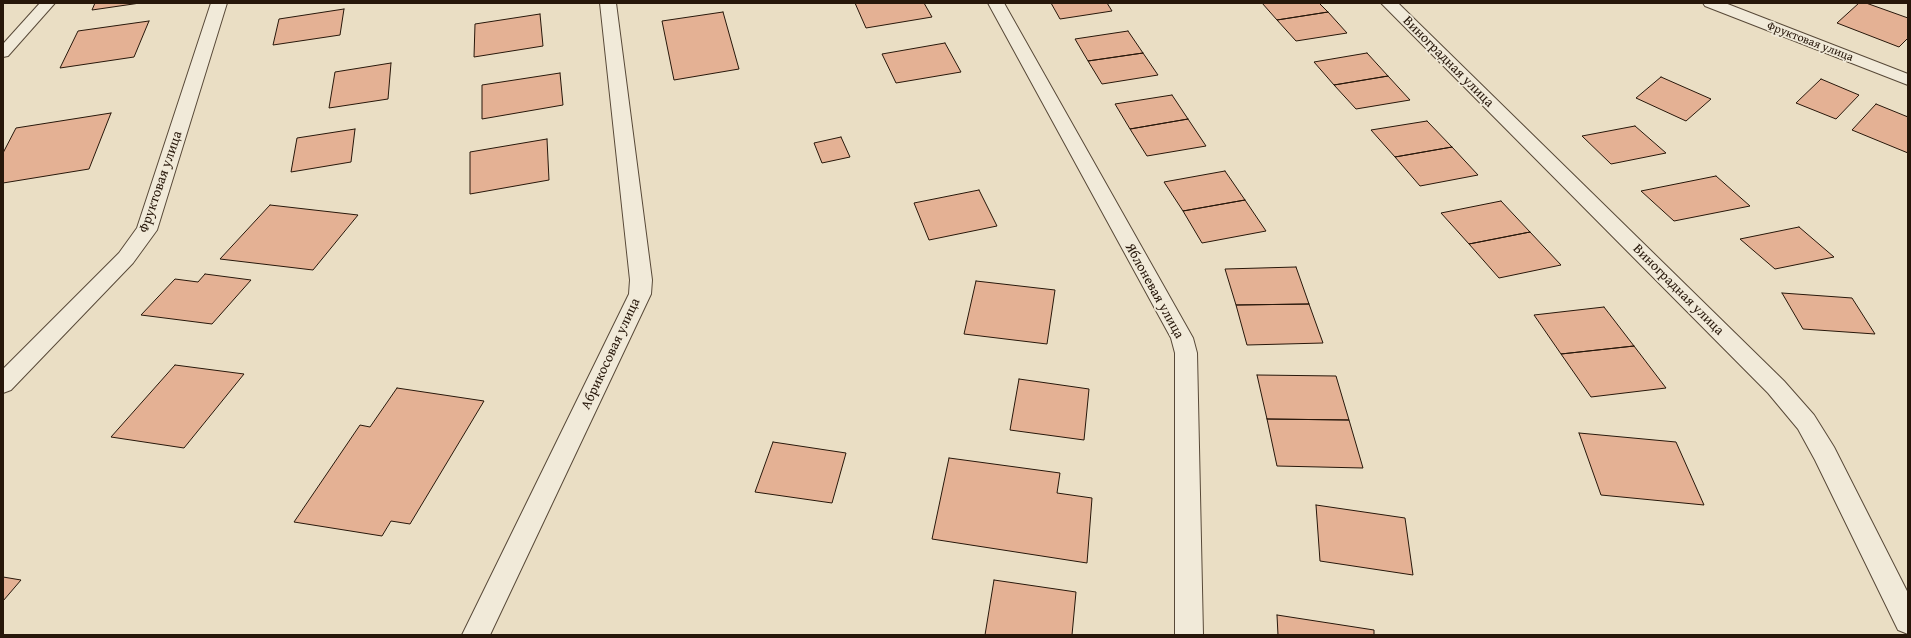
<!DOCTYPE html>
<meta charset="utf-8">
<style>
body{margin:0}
#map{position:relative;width:1911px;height:638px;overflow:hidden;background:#eadec4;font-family:"Gentium Book Plus",serif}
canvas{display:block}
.frame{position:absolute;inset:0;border:4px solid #27170a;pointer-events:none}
</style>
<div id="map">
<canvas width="1911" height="638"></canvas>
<div class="frame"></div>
</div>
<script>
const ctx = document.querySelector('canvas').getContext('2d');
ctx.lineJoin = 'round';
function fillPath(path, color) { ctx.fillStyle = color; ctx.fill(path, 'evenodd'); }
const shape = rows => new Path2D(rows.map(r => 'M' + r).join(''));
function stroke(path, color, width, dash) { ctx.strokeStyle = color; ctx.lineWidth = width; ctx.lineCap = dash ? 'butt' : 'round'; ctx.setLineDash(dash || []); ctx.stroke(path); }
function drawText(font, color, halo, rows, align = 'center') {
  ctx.font = font + ' "Gentium Book Plus",serif'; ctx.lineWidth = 3.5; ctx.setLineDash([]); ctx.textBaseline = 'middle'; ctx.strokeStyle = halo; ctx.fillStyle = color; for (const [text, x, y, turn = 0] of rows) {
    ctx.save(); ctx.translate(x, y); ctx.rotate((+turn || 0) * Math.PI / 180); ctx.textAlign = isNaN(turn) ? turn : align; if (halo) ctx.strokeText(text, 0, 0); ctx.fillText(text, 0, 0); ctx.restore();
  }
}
const building = shape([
 [95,3,140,3,92,10,95,3],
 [855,3,924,3,932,17,866,28,855,3],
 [1051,3,1107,3,1112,11,1060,19,1051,3],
 [1262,3,1319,3,1328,12,1277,20,1262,3],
 [1859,3,1866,3,1908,18,1908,38,1899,47,1837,23,1859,3],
 [344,9,340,35,273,45,279,19,344,9],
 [723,12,739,69,674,80,662,21,723,12],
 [1328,12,1347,33,1296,41,1277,20,1328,12],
 [540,14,543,46,474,57,475,24,540,14],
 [149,21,134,57,60,68,78,31,149,21],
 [1128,31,1143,53,1088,61,1075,39,1128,31],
 [945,43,961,72,896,83,882,54,945,43],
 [1143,53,1158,75,1102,84,1088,61,1143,53],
 [1367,53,1388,76,1334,85,1314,62,1367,53],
 [391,63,388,99,329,108,335,72,391,63],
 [560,73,563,105,482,119,482,85,560,73],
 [1388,76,1410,100,1356,109,1334,85,1388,76],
 [1661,77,1711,99,1686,121,1636,98,1661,77],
 [1821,79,1859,95,1836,119,1796,103,1821,79],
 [1172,95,1188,119,1130,129,1115,104,1172,95],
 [1876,104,1908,117,1908,153,1852,130,1876,104],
 [111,113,89,169,3,183,3,153,16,128,111,113],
 [1188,119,1206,146,1147,156,1130,129,1188,119],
 [1427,121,1452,147,1395,157,1371,130,1427,121],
 [1635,126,1666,153,1611,164,1582,136,1635,126],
 [355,129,351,162,291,172,297,138,355,129],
 [841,137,850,157,822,163,814,143,841,137],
 [547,139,549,180,470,194,470,152,547,139],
 [1452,147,1478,175,1420,186,1395,157,1452,147],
 [1225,171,1245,200,1183,211,1164,182,1225,171],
 [1716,176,1750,206,1674,221,1641,191,1716,176],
 [979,190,997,226,929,240,914,203,979,190],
 [1245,200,1266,231,1202,243,1183,211,1245,200],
 [1501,201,1530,232,1469,244,1441,213,1501,201],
 [270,205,358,215,313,270,220,259,270,205],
 [1799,227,1834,257,1775,269,1740,239,1799,227],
 [1530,232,1561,265,1499,278,1469,244,1530,232],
 [1296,267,1309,304,1236,305,1225,269,1296,267],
 [205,274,251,280,212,324,141,315,175,279,198,282,205,274],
 [976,281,1055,290,1047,344,964,334,976,281],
 [1782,293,1852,298,1875,334,1803,329,1782,293],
 [1309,304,1323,343,1247,345,1236,305,1309,304],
 [1604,307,1634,346,1561,354,1534,315,1604,307],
 [1634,346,1666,388,1591,397,1561,354,1634,346],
 [175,365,244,374,184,448,111,437,175,365],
 [1257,375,1336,376,1349,420,1267,419,1257,375],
 [1019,379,1089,389,1084,440,1010,430,1019,379],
 [397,388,484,401,410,524,391,521,382,536,294,522,360,425,370,427,397,388],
 [1267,419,1349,420,1363,468,1277,466,1267,419],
 [1579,433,1676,442,1704,505,1601,495,1579,433],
 [773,442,846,453,832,503,755,492,773,442],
 [949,458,1060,473,1057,493,1092,498,1087,563,932,539,949,458],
 [1316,505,1405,518,1413,575,1320,561,1316,505],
 [3,577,21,580,3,601,3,577],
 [994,580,1076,592,1072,635,985,635,994,580],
 [1277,615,1374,630,1374,635,1278,635,1277,615]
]);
const service = shape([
 [40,3,55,3,8,56,3,57,3,44,40,3]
]);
const minor = shape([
 [211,3,227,3,157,230,133,263,11,390,3,393,3,369,119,253,137,228,211,3],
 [600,3,616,3,652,280,651,294,490,635,462,635,629,294,630,280,600,3],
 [988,3,1004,3,1193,338,1197,353,1203,635,1175,635,1175,353,1171,338,988,3],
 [1381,3,1398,3,1784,381,1814,415,1834,447,1908,593,1908,634,1898,630,1815,460,1798,429,1768,393,1381,3],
 [1703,3,1725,3,1908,74,1908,85,1705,6,1703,3]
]);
const farStreetnames = [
 ["Фруктовая улица",1810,42,21]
];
const streetNames = [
 ["Виноградная улица",1448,62,45],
 ["Фруктовая улица",161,182,-71],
 ["Виноградная улица",1678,290,45],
 ["Яблоневая улица",1154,291,61],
 ["Абрикосовая улица",611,354,-65]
];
fillPath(building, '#e4b194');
stroke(building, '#27170a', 1);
stroke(service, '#584938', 2);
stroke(minor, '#584938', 2);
fillPath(service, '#f1ead9');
fillPath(minor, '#f1ead9');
drawText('12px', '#27170a', '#f1ead9', farStreetnames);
drawText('14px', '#27170a', '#f1ead9', streetNames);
</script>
